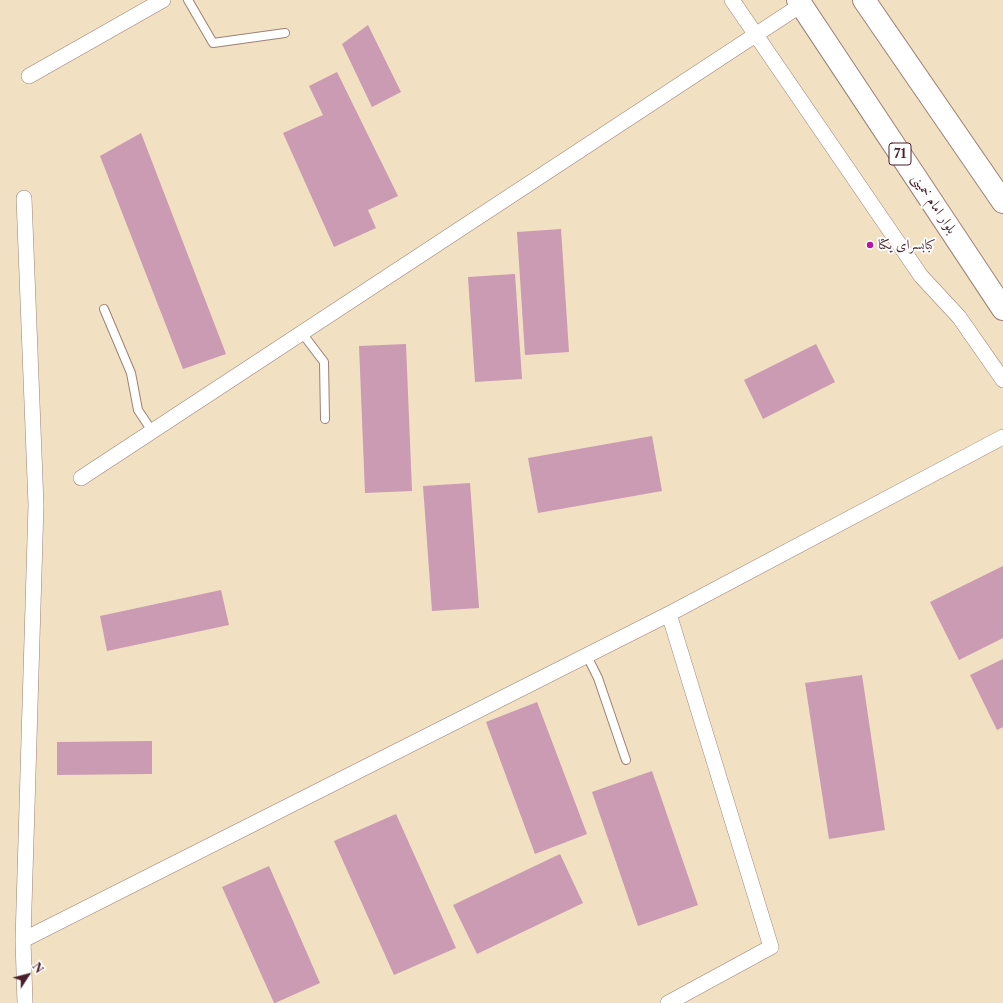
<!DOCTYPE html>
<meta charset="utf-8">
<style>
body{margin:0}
#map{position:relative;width:1003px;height:1003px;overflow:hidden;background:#f1e0c2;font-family:"Libre Caslon Text",serif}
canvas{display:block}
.north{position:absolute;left:8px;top:955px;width:40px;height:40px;-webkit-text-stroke:3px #fff;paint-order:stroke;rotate:54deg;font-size:11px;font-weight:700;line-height:16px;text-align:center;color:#4a1f2b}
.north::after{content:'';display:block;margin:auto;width:14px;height:18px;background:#4a1f2b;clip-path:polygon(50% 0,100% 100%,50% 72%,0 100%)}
</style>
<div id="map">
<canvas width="1003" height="1003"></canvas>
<div class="north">N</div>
</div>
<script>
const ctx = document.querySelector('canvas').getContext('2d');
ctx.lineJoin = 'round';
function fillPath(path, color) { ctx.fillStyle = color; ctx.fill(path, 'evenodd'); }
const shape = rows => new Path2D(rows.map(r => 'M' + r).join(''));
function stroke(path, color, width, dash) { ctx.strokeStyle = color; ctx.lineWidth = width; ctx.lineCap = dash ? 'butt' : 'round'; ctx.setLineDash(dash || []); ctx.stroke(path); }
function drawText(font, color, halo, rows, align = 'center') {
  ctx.font = font + ' "Libre Caslon Text",Amiri,serif'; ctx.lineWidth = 3.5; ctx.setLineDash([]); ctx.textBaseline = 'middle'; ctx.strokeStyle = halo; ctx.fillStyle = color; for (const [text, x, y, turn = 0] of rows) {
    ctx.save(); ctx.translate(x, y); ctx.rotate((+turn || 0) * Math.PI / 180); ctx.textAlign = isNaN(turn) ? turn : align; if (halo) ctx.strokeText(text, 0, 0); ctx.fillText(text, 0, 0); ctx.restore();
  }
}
const building = shape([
 [368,25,401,92,372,107,342,44],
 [337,72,398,196,368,210,376,228,334,247,283,133,323,115,309,86],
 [141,133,226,354,183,369,100,156],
 [561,229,569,352,525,355,517,232],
 [515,274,522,379,475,382,468,277],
 [406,344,412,491,365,493,359,346],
 [816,344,835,382,763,419,744,380],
 [652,436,662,491,538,513,528,458],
 [470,483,479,608,432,611,423,486],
 [1003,566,1003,638,959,660,930,602],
 [221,590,229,625,107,651,100,616],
 [1003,659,1003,727,997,730,970,675],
 [862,675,885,830,829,839,805,683],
 [537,702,587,834,535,854,486,722],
 [152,741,152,774,57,775,57,742],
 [652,771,698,905,638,926,592,792],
 [396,814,456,948,394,975,334,841],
 [560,854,583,903,477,954,453,905],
 [269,866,320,983,275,1003,274,1003,222,887]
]);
const lane = shape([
 [188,0,213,43,285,33],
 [104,309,131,373,138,410,152,431],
 [302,333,324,362,325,419],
 [587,656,598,678,626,760]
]);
const street = shape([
 [732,0,921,276,959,317,1003,380],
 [29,76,163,0],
 [24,198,36,505,23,940,25,1003],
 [81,478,801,5],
 [23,940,669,614,1003,437],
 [668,1003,771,947,669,614]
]);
const highway = shape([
 [798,0,1003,309],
 [864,0,1003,202]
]);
const markers = [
 [870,245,4,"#b5179e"]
];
const shields = [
 [900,154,22]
];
const shieldNames = [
 ["71",900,154]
];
const streetNames = [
 ["بلوار امام خمینی",934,204,56]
];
const poiNames = [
 ["کبابسرای یکتا",878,245]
];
fillPath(building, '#ca9bb3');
stroke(lane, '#9e8076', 10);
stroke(street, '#9e8076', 16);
stroke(highway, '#9e8076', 24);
stroke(lane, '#fff', 8);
stroke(street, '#fff', 15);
stroke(highway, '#fff', 22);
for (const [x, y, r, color] of markers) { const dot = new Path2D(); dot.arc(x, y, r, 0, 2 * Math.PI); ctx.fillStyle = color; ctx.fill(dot); stroke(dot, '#fff', 1.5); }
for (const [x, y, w] of shields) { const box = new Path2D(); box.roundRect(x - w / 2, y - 11, w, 22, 3); ctx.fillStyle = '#fff'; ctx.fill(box); stroke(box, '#4a1f2b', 1); }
drawText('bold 13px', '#4a1f2b', null, shieldNames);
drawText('14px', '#4a1f2b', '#fff', streetNames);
drawText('14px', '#4a1f2b', '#fff', poiNames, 'left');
</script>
